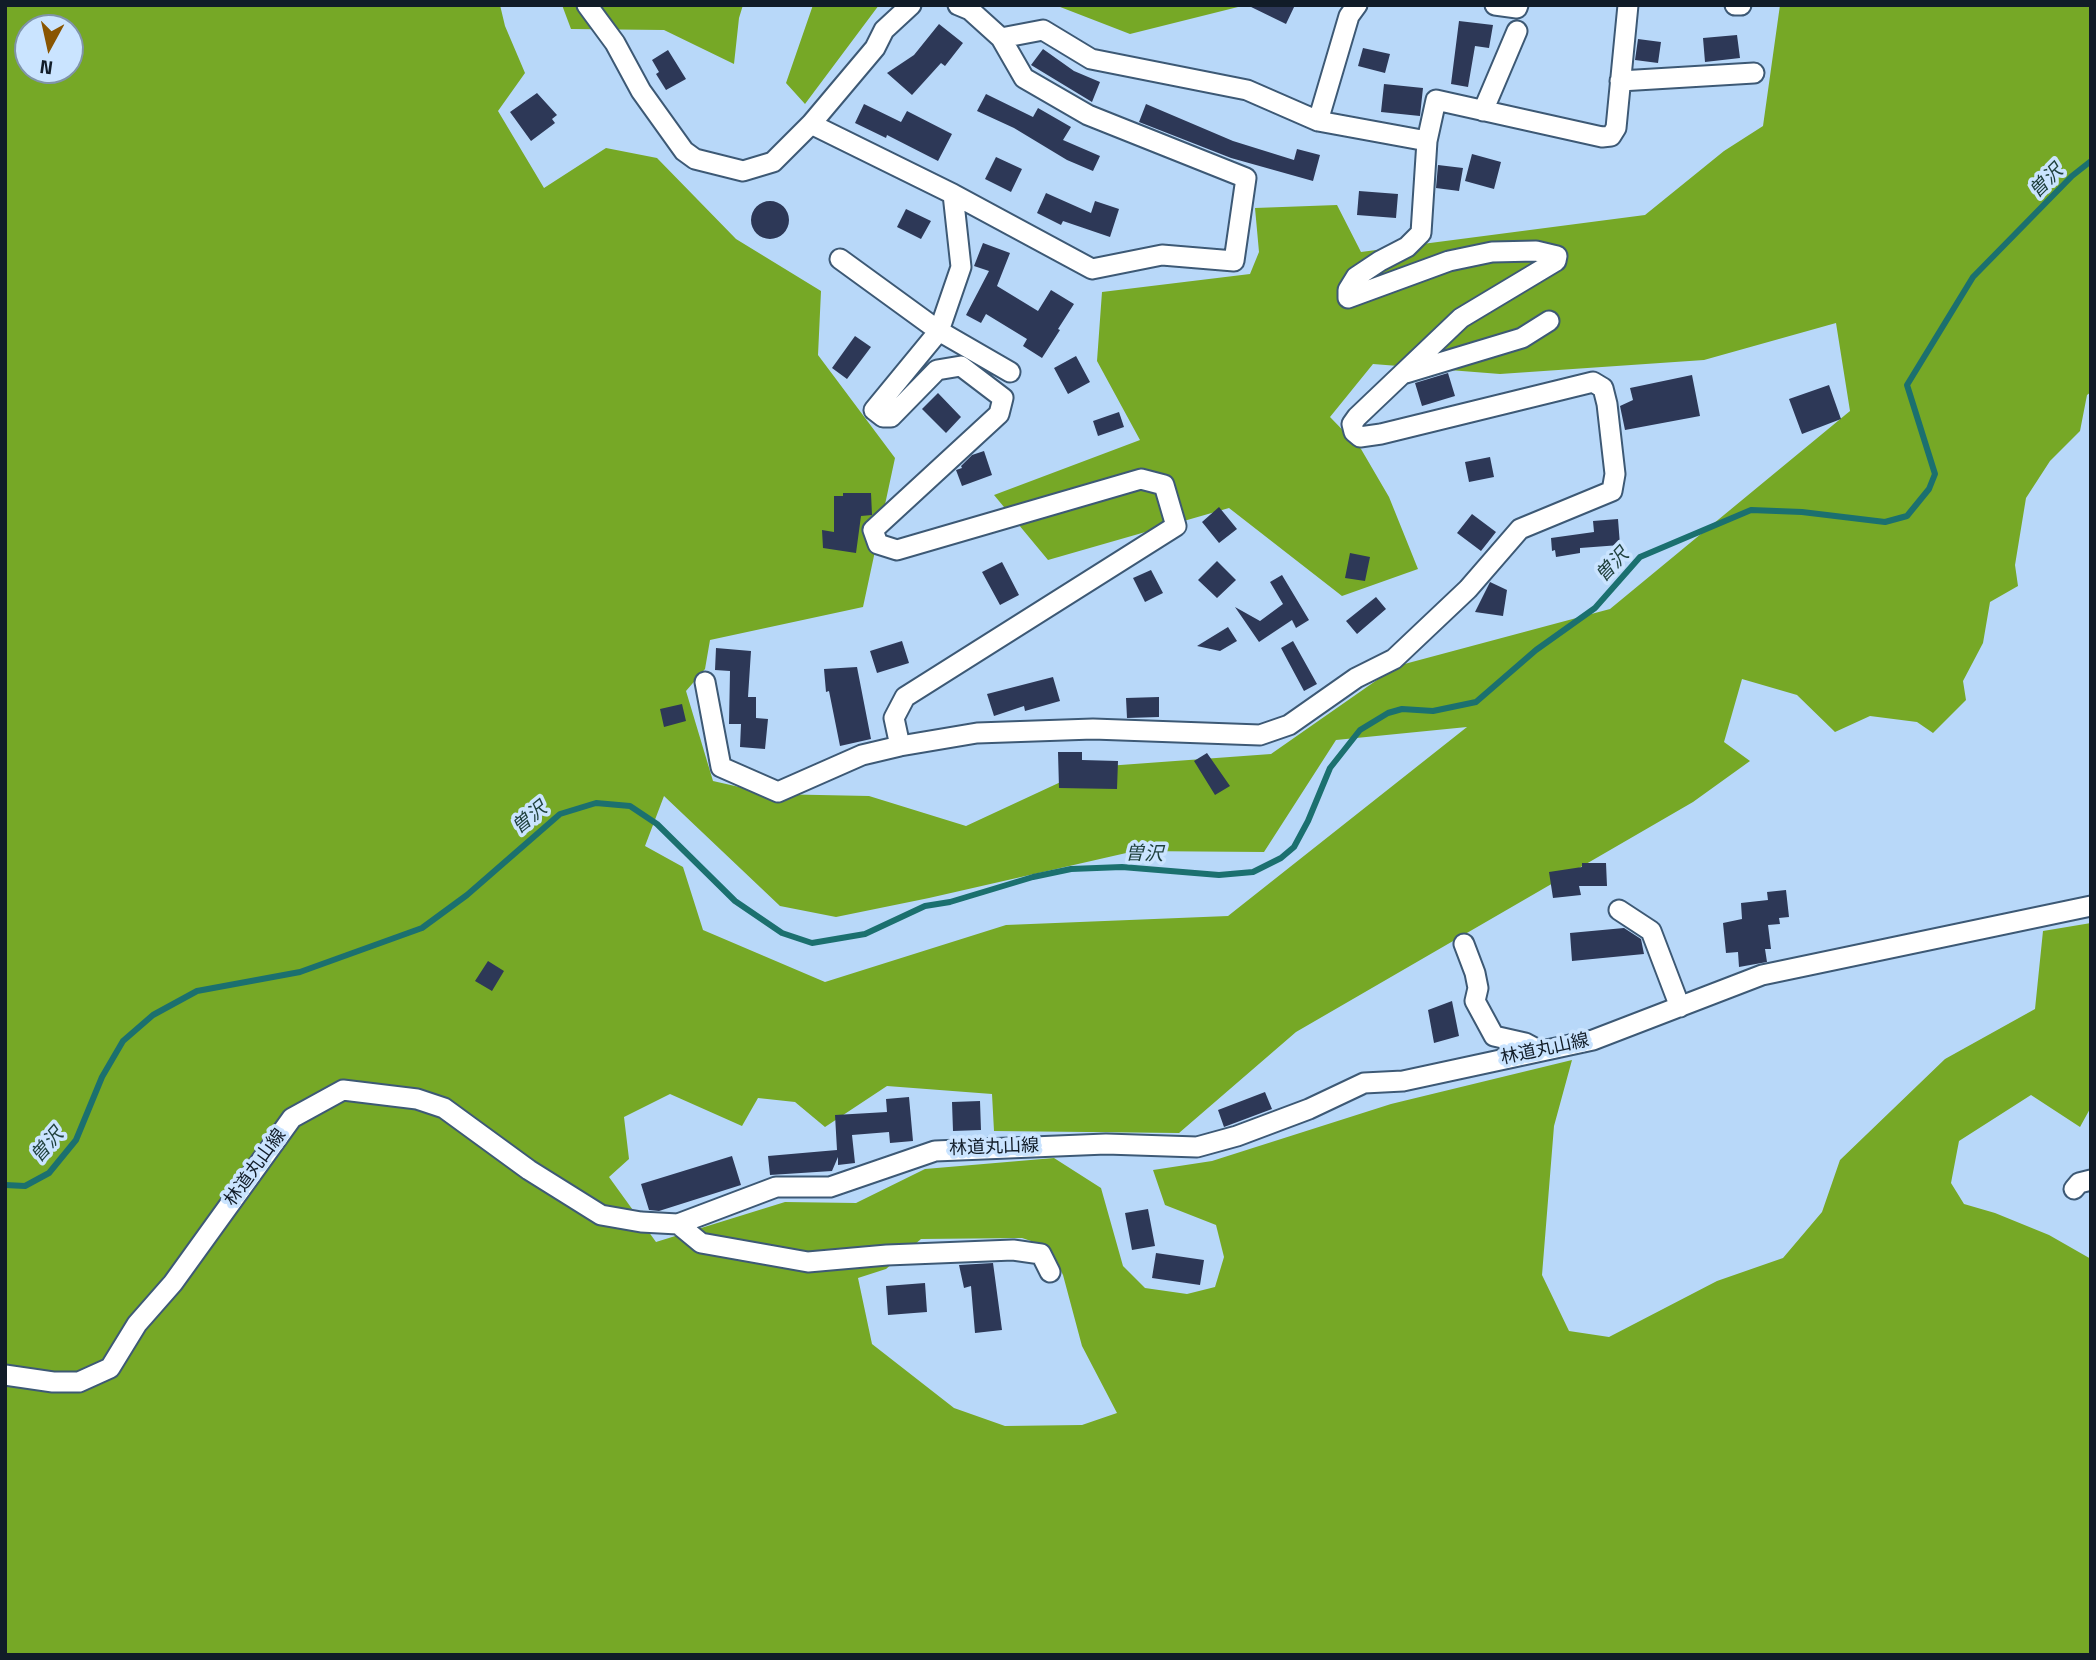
<!DOCTYPE html>
<meta charset="utf-8">
<style>
body{margin:0}
#map{position:relative;width:2096px;height:1660px;overflow:hidden;background:#b8d8f9;font-family:"Titillium Web",sans-serif}
canvas{display:block}
.frame{position:absolute;inset:0;border:7px solid #111c28;pointer-events:none}
.north{position:absolute;left:14px;top:14px;width:70px;height:70px;box-sizing:border-box;background:#cae4ff;border:2px solid #8094a9;border-radius:50%;rotate:188deg;font-size:19px;font-weight:700;line-height:28px;text-align:center;color:#111c28}
.north::after{content:'';display:block;margin:auto;width:24px;height:32px;background:#895501;clip-path:polygon(50% 0,100% 100%,50% 72%,0 100%)}
</style>
<div id="map">
<canvas width="2096" height="1660"></canvas>
<div class="frame"></div>
<div class="north">N</div>
</div>
<script>
const ctx = document.querySelector('canvas').getContext('2d');
ctx.lineJoin = 'round';
function fillPath(path, color) { ctx.fillStyle = color; ctx.fill(path, 'evenodd'); }
const shape = rows => new Path2D(rows.map(r => 'M' + r).join(''));
function stroke(path, color, width, dash) { ctx.strokeStyle = color; ctx.lineWidth = width; ctx.lineCap = dash ? 'butt' : 'round'; ctx.setLineDash(dash || []); ctx.stroke(path); }
function drawText(font, color, halo, rows, align = 'center') {
  ctx.font = font + ' "Titillium Web","Noto Sans JP",sans-serif'; ctx.lineWidth = 7; ctx.setLineDash([]); ctx.textBaseline = 'middle'; ctx.strokeStyle = halo; ctx.fillStyle = color; for (const [text, x, y, turn = 0] of rows) {
    ctx.save(); ctx.translate(x, y); ctx.rotate((+turn || 0) * Math.PI / 180); ctx.textAlign = isNaN(turn) ? turn : align; if (halo) ctx.strokeText(text, 0, 0); ctx.fillText(text, 0, 0); ctx.restore();
  }
}
const forest = shape([
 [5,5,500,5,505,26,525,73,498,111,544,188,606,148,657,158,736,239,821,291,818,355,895,458,863,607,710,640,705,669,686,691,713,781,770,794,869,796,966,826,1093,767,1271,754,1397,666,1610,609,1850,411,1836,323,1704,360,1500,374,1373,364,1330,417,1361,449,1389,497,1418,569,1342,596,1229,508,1048,560,994,495,1140,440,1097,361,1102,292,1250,274,1259,252,1255,208,1337,205,1361,252,1645,215,1724,151,1763,126,1780,5,2091,5,2091,392,2087,395,2080,431,2050,461,2026,498,2015,565,2018,586,1990,602,1983,643,1963,681,1966,700,1933,733,1917,722,1870,716,1835,732,1797,695,1742,679,1724,742,1750,761,1693,802,1296,1032,1179,1133,994,1131,992,1094,887,1086,825,1127,795,1102,758,1098,742,1126,670,1094,624,1117,629,1159,609,1177,656,1242,785,1202,856,1203,925,1169,1054,1158,1101,1188,1123,1266,1145,1288,1187,1294,1215,1287,1224,1257,1216,1225,1165,1205,1153,1170,1212,1161,1391,1104,1572,1060,1554,1126,1542,1275,1569,1331,1609,1337,1717,1281,1783,1258,1822,1212,1840,1160,1945,1059,2035,1009,2043,931,2091,923,2091,1107,2080,1127,2031,1095,1959,1141,1951,1183,1964,1204,1995,1213,2049,1235,2091,1259,2091,1655,5,1655],
 [28,28,70,28,70,70,28,70],
 [1467,727,1228,916,1006,925,825,982,703,930,683,867,645,846,664,796,780,906,836,917,929,898,1135,851,1264,852,1336,740],
 [1022,1238,1049,1247,1063,1275,1082,1346,1117,1413,1082,1425,1005,1426,954,1408,872,1344,858,1278,886,1269,921,1239],
 [562,5,743,5,739,18,734,64,664,30,571,29],
 [813,5,879,5,805,104,786,83],
 [1055,5,1246,5,1130,34]
]);
const stream = shape([
 [5,1185,25,1186,49,1173,76,1140,102,1077,123,1041,153,1015,197,991,300,972,422,928,467,895,560,814,596,803,630,806,657,824,735,901,782,933,812,943,865,934,925,906,950,902,1033,877,1071,869,1122,867,1219,875,1253,872,1281,858,1294,847,1308,821,1330,768,1360,730,1388,713,1402,709,1433,711,1476,702,1536,650,1595,608,1640,557,1751,510,1802,512,1885,522,1907,516,1929,489,1935,474,1907,385,1973,277,2072,176,2091,161]
]);
const building = shape([
 [1247,5,1295,5,1286,24],
 [1459,21,1493,25,1489,48,1475,46,1468,87,1451,84],
 [939,24,963,43,945,66,941,63,912,95,887,73,914,55],
 [1737,35,1740,58,1705,62,1703,38],
 [1638,39,1661,42,1658,63,1635,60],
 [1363,48,1390,54,1385,73,1358,66],
 [1043,49,1074,71,1100,82,1092,102,1031,65],
 [668,50,686,79,666,90,656,74,659,72,652,60],
 [1384,84,1423,88,1420,116,1381,112],
 [537,93,557,115,552,119,555,123,531,141,510,112],
 [986,94,1033,117,1038,108,1071,127,1063,140,1100,156,1093,171,1067,160,1014,128,977,111],
 [864,104,901,122,907,111,952,134,938,161,887,135,886,138,855,123],
 [1146,104,1233,141,1294,160,1297,149,1320,155,1313,181,1231,158,1139,122],
 [1472,154,1501,162,1494,189,1465,181],
 [996,157,1022,169,1011,192,985,179],
 [1438,165,1463,168,1459,191,1436,188],
 [1359,191,1398,194,1396,218,1357,215],
 [1046,193,1091,213,1095,201,1119,209,1110,237,1063,221,1061,225,1037,213],
 '751 220a19 19 0 1 1 38 0a19 19 0 1 1-38 0Z',
 [906,209,931,221,921,239,897,227],
 [983,243,1010,253,997,286,1038,311,1051,290,1074,304,1058,329,1060,330,1042,358,1023,346,1027,339,986,314,981,323,966,315,989,271,974,266],
 [855,336,871,347,847,379,832,368],
 [1076,356,1090,382,1068,394,1054,368],
 [1448,373,1455,396,1422,406,1415,383],
 [1692,375,1700,416,1625,430,1620,406,1633,400,1630,388],
 [1829,385,1841,419,1802,434,1789,399],
 [938,393,961,417,946,433,922,409],
 [1119,412,1124,427,1098,436,1093,421],
 [984,451,992,475,962,486,956,470,962,468,961,466,972,455],
 [1490,457,1494,477,1469,482,1465,462],
 [843,493,871,493,872,515,861,516,856,553,823,548,822,530,834,532,834,496,843,496],
 [1219,507,1237,529,1219,543,1202,522],
 [1472,514,1496,532,1481,551,1457,533],
 [1618,519,1620,545,1580,548,1580,553,1556,557,1555,550,1552,551,1551,538,1594,532,1593,521],
 [1350,553,1370,557,1365,581,1345,578],
 [1217,561,1236,580,1217,598,1198,580],
 [1002,562,1019,595,1000,605,982,572],
 [1151,570,1163,593,1145,602,1133,578],
 [1282,575,1309,620,1296,628,1292,620,1259,642,1235,607,1260,621,1283,604,1270,582],
 [1490,582,1507,590,1503,616,1475,612],
 [1376,597,1386,609,1357,634,1346,621],
 [1228,627,1237,641,1220,651,1197,646],
 [902,641,909,663,877,673,870,651],
 [1293,641,1317,684,1304,691,1281,648],
 [716,648,751,651,748,697,756,697,756,718,768,719,765,749,740,747,741,724,729,724,730,671,715,670],
 [857,667,871,739,840,746,829,691,826,692,824,669],
 [1053,677,1060,701,1025,711,1024,706,994,716,987,694],
 [1159,697,1159,717,1127,718,1126,698],
 [682,704,686,721,664,727,660,709],
 [1058,752,1082,752,1082,760,1118,761,1117,789,1059,788],
 [1207,753,1230,786,1215,795,1194,761],
 [1582,863,1606,863,1607,886,1579,886,1581,895,1553,898,1549,872,1582,867],
 [1786,890,1789,917,1779,918,1780,924,1768,925,1771,949,1765,949,1767,962,1739,967,1738,952,1726,953,1723,923,1742,919,1741,903,1768,900,1767,892],
 [1624,928,1641,939,1644,954,1572,961,1570,933],
 [488,961,504,971,492,991,475,981],
 [1452,1001,1459,1036,1434,1043,1428,1010],
 [1265,1092,1272,1109,1224,1127,1218,1110],
 [909,1097,913,1141,890,1143,889,1132,852,1135,855,1163,838,1165,838,1157,832,1171,770,1175,768,1156,837,1150,835,1115,887,1112,886,1099],
 [980,1101,981,1130,953,1131,952,1102],
 [732,1156,741,1185,659,1211,649,1210,641,1184],
 [1148,1209,1155,1246,1132,1250,1125,1213],
 [1156,1253,1204,1260,1200,1285,1152,1278],
 [993,1263,1002,1330,975,1333,971,1286,964,1288,959,1265],
 [925,1283,927,1312,888,1315,886,1286]
]);
const minor = shape([
 [587,5,615,43,641,91,684,151,695,159,743,171,773,162,811,124,875,48,884,30,911,5],
 [1495,5,1517,8,1518,5],
 [1735,5,1741,5],
 [1001,38,1043,30,1091,59,1247,90,1318,121,1427,141,1436,100,1602,137,1611,136,1616,128,1628,5],
 [1620,81,1754,73],
 [1483,111,1517,31],
 [1318,121,1349,16,1357,5],
 [811,124,953,194,1092,269,1162,255,1234,261,1246,178,1088,115,1024,78,1001,38,970,10,958,5],
 [953,194,961,267,939,331,874,410,883,417,891,417,937,370,961,366,1003,398,999,414,873,530,878,544,897,550,1141,479,1164,485,1176,526,905,697,894,718,900,746,977,733,1093,729,1260,735,1289,725,1356,678,1394,659,1468,589,1520,529,1612,491,1615,474,1607,404,1603,388,1593,382,1381,434,1360,437,1354,432,1352,424,1357,417,1461,318,1556,261,1557,256,1536,251,1492,252,1449,261,1348,298,1348,290,1356,277,1380,261,1407,247,1421,233,1427,141],
 [840,259,939,331,1010,372],
 [1406,373,1522,338,1549,321],
 [705,682,721,767,778,792,862,755,900,746],
 [1619,910,1651,931,1680,1007],
 [1464,944,1475,973,1478,988,1475,1001,1494,1036,1525,1043,1540,1051],
 [2074,1189,2079,1183,2091,1180],
 [678,1224,701,1243,808,1262,887,1255,1013,1250,1041,1254,1050,1272],
 [5,1375,53,1382,79,1382,110,1368,137,1324,173,1283,292,1118,343,1090,417,1099,444,1108,529,1170,601,1215,641,1222,678,1224,776,1187,830,1187,935,1151,1106,1144,1197,1147,1237,1136,1309,1109,1364,1083,1403,1081,1593,1040,1762,975,2091,906]
]);
const streetNames = [
 ["林道丸山線",1545,1050,-12],
 ["林道丸山線",994,1148,-2],
 ["林道丸山線",256,1168,-54]
];
const waterNames = [
 ["曽沢",2047,182,-45],
 ["曽沢",1613,566,-47],
 ["曽沢",530,819,-39],
 ["曽沢",1144,855,1],
 ["曽沢",48,1146,-49]
];
fillPath(forest, '#76a826');
stroke(stream, '#1b706f', 6);
fillPath(building, '#2d3857');
stroke(minor, '#3d5975', 23);
stroke(minor, '#fff', 19);
drawText('18px', '#111c28', '#cae4ff', streetNames);
drawText('italic 19px', '#1e3f3c', '#cae4ff', waterNames);
</script>
